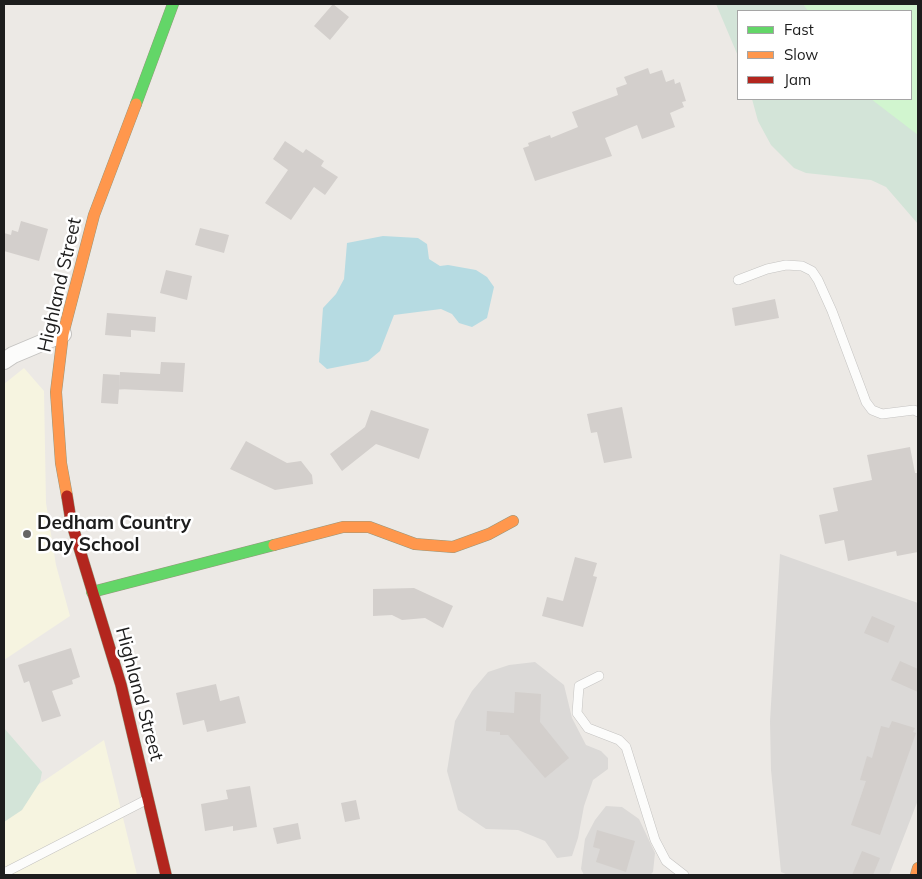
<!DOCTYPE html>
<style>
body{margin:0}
#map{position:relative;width:922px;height:879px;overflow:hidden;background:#ece9e5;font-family:Mulish,sans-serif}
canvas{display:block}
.frame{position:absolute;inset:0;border:5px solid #1d1d1d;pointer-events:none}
.legend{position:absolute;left:737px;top:10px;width:175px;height:90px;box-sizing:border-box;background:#fff;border:1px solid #a5a5a5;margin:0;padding:6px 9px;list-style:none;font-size:15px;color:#1d1d1d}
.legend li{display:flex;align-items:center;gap:10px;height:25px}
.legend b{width:25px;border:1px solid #a5a5a5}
</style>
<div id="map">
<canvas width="922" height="879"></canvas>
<div class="frame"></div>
<ul class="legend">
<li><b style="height:6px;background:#63d668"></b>Fast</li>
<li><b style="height:6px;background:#ff974d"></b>Slow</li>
<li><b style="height:6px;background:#b3261e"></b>Jam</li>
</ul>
</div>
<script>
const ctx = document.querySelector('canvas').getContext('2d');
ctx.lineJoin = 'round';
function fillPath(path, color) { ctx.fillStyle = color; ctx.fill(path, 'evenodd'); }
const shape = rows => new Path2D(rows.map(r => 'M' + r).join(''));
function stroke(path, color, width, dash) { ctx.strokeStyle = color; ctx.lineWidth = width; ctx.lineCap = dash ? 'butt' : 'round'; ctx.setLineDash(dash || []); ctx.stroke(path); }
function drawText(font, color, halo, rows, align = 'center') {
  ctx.font = font + ' Mulish,sans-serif'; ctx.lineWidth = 5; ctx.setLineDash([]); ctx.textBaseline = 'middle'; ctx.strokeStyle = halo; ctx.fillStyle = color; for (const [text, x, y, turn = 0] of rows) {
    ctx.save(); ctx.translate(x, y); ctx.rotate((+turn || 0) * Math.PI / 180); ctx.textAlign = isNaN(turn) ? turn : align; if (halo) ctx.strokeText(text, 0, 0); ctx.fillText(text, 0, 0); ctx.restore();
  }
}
const residential = shape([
 [780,554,918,603,918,800,889,875,788,875,781,872,771,770,770,721],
 [535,662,564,685,572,718,586,745,601,751,608,758,608,769,593,780,584,806,578,838,572,856,557,858,545,841,518,830,486,829,458,810,447,771,455,721,472,691,488,672,509,665],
 [606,806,622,807,639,819,655,853,653,872,650,875,584,875,581,869,585,839,595,820]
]);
const education = shape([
 [24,368,44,391,46,503,56,565,70,616,4,660,4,384],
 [104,740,137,875,4,875,4,808]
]);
const wetland = shape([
 [716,4,918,4,918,224,886,187,871,180,806,173,794,168,771,145,758,121,752,99,911,99,911,11,738,11,738,56],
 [4,728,42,772,40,782,22,810,4,822]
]);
const park = shape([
 [803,4,918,4,918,135,871,99,911,99,911,11,808,11]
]);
const water = shape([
 [383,236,418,238,427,244,429,259,440,266,448,265,476,270,487,277,494,287,487,318,472,327,459,323,452,314,441,309,394,315,380,351,368,361,327,369,319,362,323,308,336,294,344,279,347,243]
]);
const building = shape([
 [333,4,349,17,330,40,314,26],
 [648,68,650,74,662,70,666,82,674,79,675,84,680,82,686,101,682,102,684,107,670,113,675,127,642,139,637,125,605,138,612,156,535,181,523,148,529,146,528,143,550,135,551,138,578,127,572,112,618,95,616,88,627,84,624,77],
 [285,141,303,153,306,149,324,161,321,166,338,177,325,195,314,187,291,220,265,203,288,170,273,159],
 [21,221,48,229,39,261,4,251,4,233,11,235,12,230,18,232],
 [200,228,229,235,224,253,195,245],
 [166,270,192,276,187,300,160,293],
 [775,299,779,318,735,326,732,308],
 [107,313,156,317,155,332,131,330,131,337,105,335],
 [161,362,185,363,183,392,119,389,120,372,160,374],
 [103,374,120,375,118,404,101,403],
 [622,407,632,458,604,463,597,432,591,433,587,414],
 [371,410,429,429,419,459,376,444,342,471,330,454,365,427],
 [246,441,287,463,301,461,312,475,313,484,275,490,230,469],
 [910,447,915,473,918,473,918,552,897,556,896,551,848,561,844,540,825,544,819,515,838,511,833,488,872,480,867,455],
 [575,557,597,563,593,576,597,577,583,627,542,616,547,597,563,601],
 [414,588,453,606,443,628,425,618,402,620,392,615,373,616,373,589],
 [872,616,895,626,888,643,864,633],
 [71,648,80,677,72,680,73,684,52,691,61,716,42,722,29,681,24,683,18,665],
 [900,661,918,669,918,692,891,680],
 [216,684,220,701,239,696,246,723,207,732,204,720,183,725,176,693],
 [515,692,541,694,540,722,569,758,545,778,508,735,500,735,500,732,486,731,487,711,514,713],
 [892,721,915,728,913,732,916,733,880,835,851,825,866,781,860,780,867,756,872,758,881,726,889,728],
 [250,786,257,827,233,831,233,826,205,831,201,804,228,799,226,790],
 [356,800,360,819,345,822,341,803],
 [298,823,301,839,277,844,273,828],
 [597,830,635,841,626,872,596,862,600,849,593,847],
 [862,851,880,858,873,875,852,875]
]);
const lane = shape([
 [738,280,767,269,786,265,802,266,812,271,818,280,832,311,866,402,872,410,882,414,914,410,918,412],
 [599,676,579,686,577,713,588,728,619,740,626,747,655,840,666,861,684,875],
 [4,873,146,800]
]);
const street = shape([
 [4,361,13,355,63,334]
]);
const fast = shape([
 [136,104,173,4],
 [92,592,274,545]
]);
const slow = shape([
 [67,496,61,463,56,392,63,334,94,215,136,104],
 [274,545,343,527,369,527,415,544,453,547,489,534,513,521],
 [916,875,918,868]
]);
const jam = shape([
 [67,496,71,521,121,685,166,875]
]);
const markers = [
 [27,534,5,"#656463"]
];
const streetNames = [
 ["Highland Street",60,285,-77],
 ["Highland Street",139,694,75]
];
const poiNames = [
 ["Dedham Country",37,523],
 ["Day School",37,545]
];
fillPath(residential, '#dbd9d7');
fillPath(education, '#f6f4e0');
fillPath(wetland, '#d3e4d8');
fillPath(park, '#d1f5cf');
fillPath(water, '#b6dbe2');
fillPath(building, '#d3cfcc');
stroke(lane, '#c4c3c1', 10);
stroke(street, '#c4c3c1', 18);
stroke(fast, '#96967c', 12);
stroke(slow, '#96967c', 12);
stroke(jam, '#96967c', 12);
stroke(lane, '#fcfcfb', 9);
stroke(street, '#fcfcfb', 16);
stroke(fast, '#63d668', 11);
stroke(slow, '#ff974d', 11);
stroke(jam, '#b3261e', 11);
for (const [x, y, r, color] of markers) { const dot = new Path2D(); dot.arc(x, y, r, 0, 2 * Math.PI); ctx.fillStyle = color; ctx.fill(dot); stroke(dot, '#fff', 2); }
drawText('19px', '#1d1d1d', '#fff', streetNames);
drawText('bold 19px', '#1d1d1d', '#fff', poiNames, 'left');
</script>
